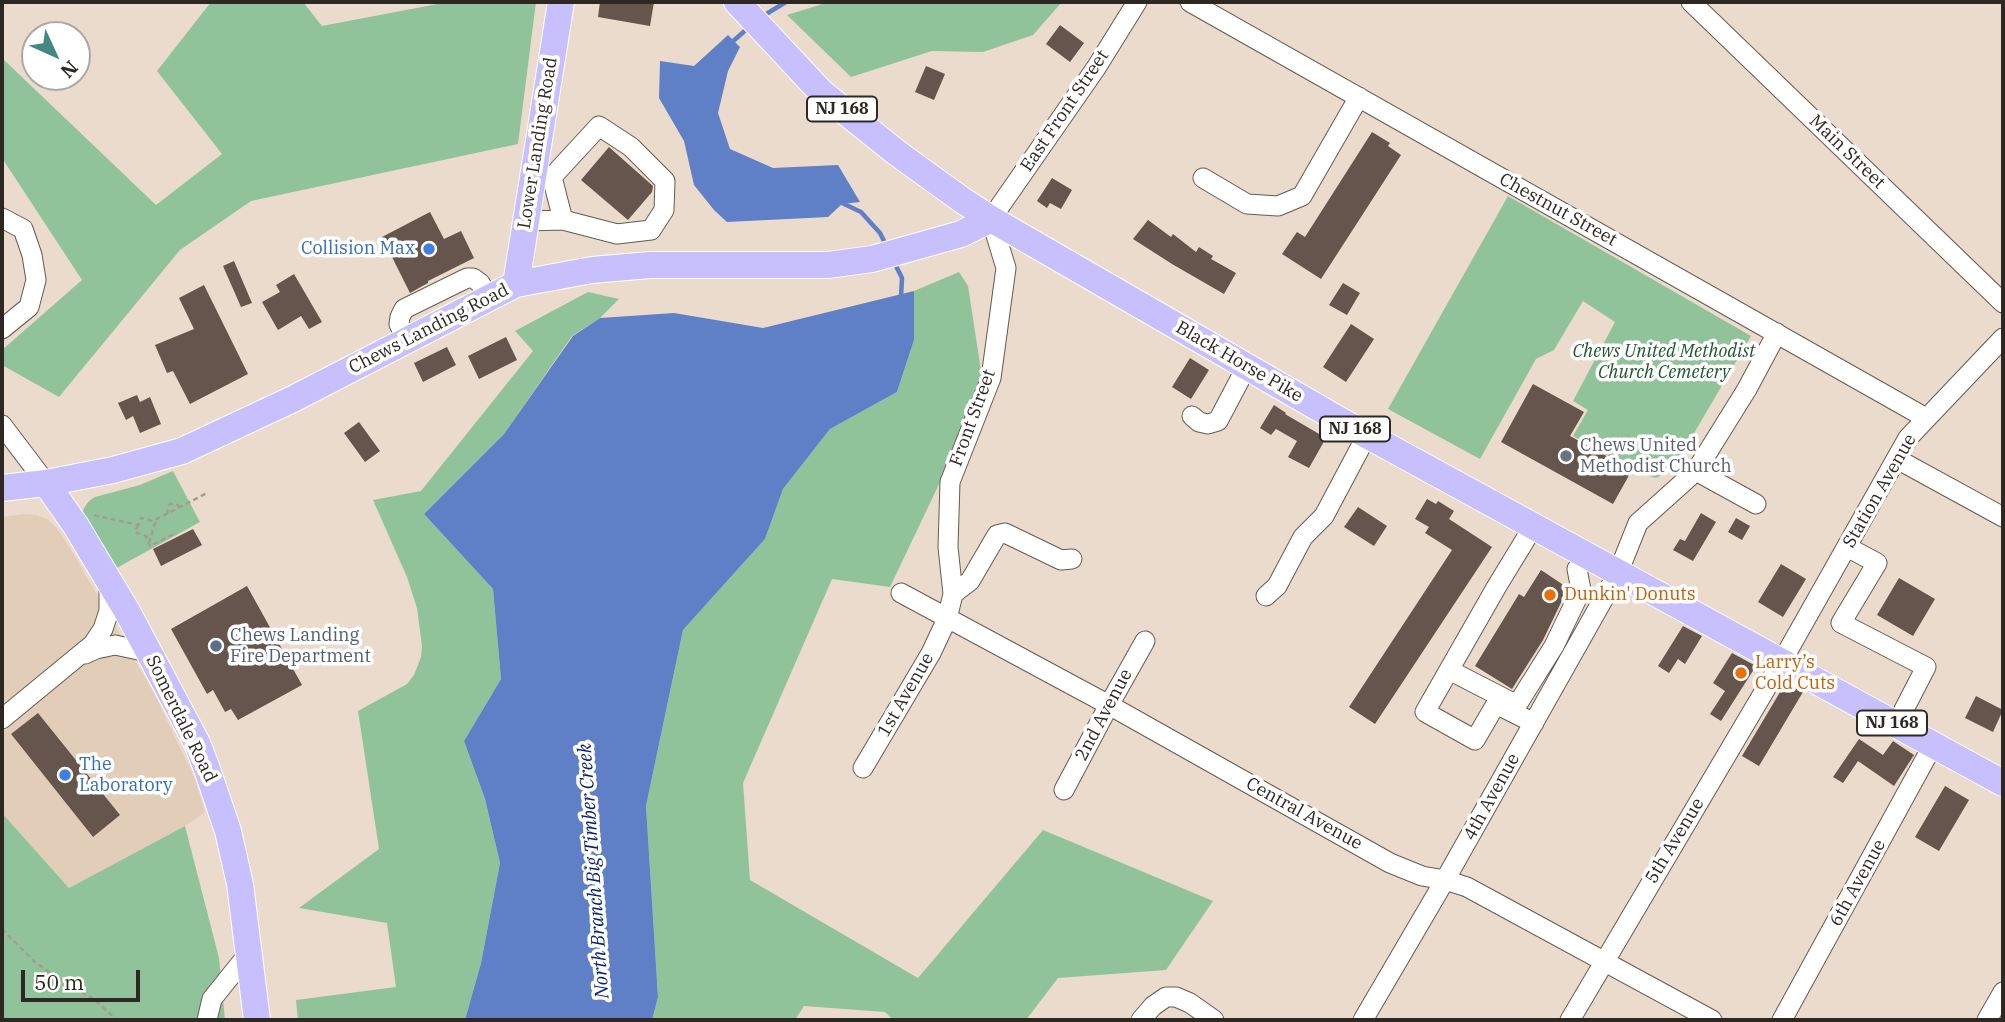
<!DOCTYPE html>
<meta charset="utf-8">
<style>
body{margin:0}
#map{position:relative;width:2005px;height:1022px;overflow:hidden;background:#eadbcc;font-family:"IBM Plex Serif",serif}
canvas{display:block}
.frame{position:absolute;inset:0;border:4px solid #2d2822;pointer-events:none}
.north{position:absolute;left:21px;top:21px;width:70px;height:70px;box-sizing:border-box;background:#fff;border:2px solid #aba9a7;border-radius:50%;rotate:135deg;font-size:19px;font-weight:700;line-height:28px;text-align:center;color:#2d2822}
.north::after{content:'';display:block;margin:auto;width:24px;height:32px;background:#438981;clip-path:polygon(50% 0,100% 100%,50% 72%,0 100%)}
.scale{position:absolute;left:21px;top:970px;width:119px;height:32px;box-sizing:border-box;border:4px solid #2d2822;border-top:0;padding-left:9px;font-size:21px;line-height:24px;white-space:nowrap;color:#2d2822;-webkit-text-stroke:5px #fff;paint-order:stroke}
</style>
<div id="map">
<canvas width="2005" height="1022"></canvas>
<div class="frame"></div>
<div class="north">N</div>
<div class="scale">50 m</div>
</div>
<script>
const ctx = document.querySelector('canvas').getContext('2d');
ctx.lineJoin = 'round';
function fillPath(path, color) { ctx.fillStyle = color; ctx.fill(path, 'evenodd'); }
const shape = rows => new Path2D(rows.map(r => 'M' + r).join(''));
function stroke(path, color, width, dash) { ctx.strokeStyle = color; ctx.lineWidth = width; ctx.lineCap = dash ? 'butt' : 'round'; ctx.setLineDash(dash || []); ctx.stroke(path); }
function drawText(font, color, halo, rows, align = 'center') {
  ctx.font = font + ' "IBM Plex Serif",serif'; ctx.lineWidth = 7; ctx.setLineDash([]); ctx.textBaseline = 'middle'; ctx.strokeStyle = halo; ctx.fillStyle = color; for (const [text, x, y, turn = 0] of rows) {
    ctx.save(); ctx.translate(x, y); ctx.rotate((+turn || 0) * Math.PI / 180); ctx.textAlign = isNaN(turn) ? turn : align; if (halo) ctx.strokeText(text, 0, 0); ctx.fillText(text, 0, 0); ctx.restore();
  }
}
const built = shape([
 [24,514,36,515,47,519,57,528,73,553,155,695,195,779,205,812,185,826,69,888,2,813,2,517]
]);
const green = shape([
 [211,2,303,2,322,26,448,2,536,2,518,144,251,201,180,250,59,397,2,365,2,350,82,280,2,158,2,58,156,205,222,154,157,71],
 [829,2,1062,2,1033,35,983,52,932,51,851,77,787,15],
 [1508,196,1751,336,1673,469,1656,478,1639,473,1573,436,1588,410,1573,401,1615,322,1583,301,1554,350,1536,359,1480,459,1388,409],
 [959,272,968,286,984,390,890,587,832,579,743,783,750,880,918,978,1043,830,1213,901,1166,970,1058,978,1026,1020,893,1020,885,1012,804,1006,795,1020,652,1020,658,997,646,806,683,630,765,539,783,489,830,429,897,392,914,340,914,291],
 [588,292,619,299,600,318,572,336,504,434,424,514,493,589,501,679,464,741,485,799,500,863,481,963,465,1020,298,1020,296,1000,396,987,387,923,299,908,379,849,358,711,407,684,414,675,421,657,422,646,417,608,407,577,373,500,421,491,533,351,515,331],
 [173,471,200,522,113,570,82,514,84,508,89,501,95,497,140,485],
 [2,813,69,888,185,826,219,958,225,1020,2,1020]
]);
const water = shape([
 [728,35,740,47,728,71,718,113,730,149,773,168,838,165,860,202,842,204,828,217,727,222,714,210,694,185,684,141,659,98,660,61,694,66],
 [914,291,914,340,897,392,830,429,783,489,765,539,683,630,646,806,658,997,652,1020,465,1020,481,963,500,863,485,799,464,741,501,679,493,589,424,514,504,434,573,336,600,318,674,313,763,328]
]);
const stream = shape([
 [763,16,786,2],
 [731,43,748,28],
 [840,202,861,212,880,233,886,245],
 [894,262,902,278,901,297]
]);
const building = shape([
 [600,2,654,2,650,26,598,17],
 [1060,25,1084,43,1070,62,1046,44],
 [926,66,945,74,934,100,915,92],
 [1372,132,1390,143,1388,146,1401,155,1321,279,1282,254,1297,232,1305,237],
 [609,147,653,186,652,192,628,220,581,180],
 [1052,178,1072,190,1061,209,1050,203,1047,208,1037,201],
 [430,212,444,239,461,231,474,258,428,281,428,283,410,293,382,237],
 [1148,220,1171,237,1173,234,1196,252,1199,247,1213,256,1211,259,1236,273,1224,294,1172,264,1133,239],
 [234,261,252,303,241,307,223,266],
 [294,274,322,322,309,329,301,316,278,330,262,302,280,292,276,285],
 [1343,283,1360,293,1347,315,1329,305],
 [204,285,248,374,190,404,173,371,167,373,155,345,194,329,179,298],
 [1351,324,1374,339,1346,382,1323,367],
 [506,337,517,360,479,379,468,356],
 [447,347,456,365,423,382,414,363],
 [1190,358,1209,370,1191,399,1172,387],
 [1533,384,1584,412,1570,436,1632,470,1613,504,1501,442],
 [137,395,140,402,150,397,161,424,140,433,133,416,126,420,118,403],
 [1274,405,1286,413,1285,414,1326,438,1309,468,1288,457,1297,441,1276,429,1271,435,1260,428],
 [359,422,380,451,365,462,344,433],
 [1427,499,1436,504,1438,501,1454,511,1449,519,1492,547,1375,724,1349,707,1452,550,1425,533,1429,527,1415,519],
 [1358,507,1387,526,1374,546,1344,527],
 [1701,513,1716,522,1693,561,1673,550,1680,539,1685,541],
 [1736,518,1750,526,1742,540,1728,532],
 [193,529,202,545,161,566,153,549],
 [1781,564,1806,579,1783,617,1758,602],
 [1541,570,1568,588,1543,640,1512,689,1475,666,1519,594,1524,597],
 [1899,578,1935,599,1913,636,1877,615],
 [247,586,302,685,238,720,231,709,225,712,213,690,207,694,171,629],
 [1683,626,1702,636,1685,664,1678,659,1669,673,1658,666],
 [1732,653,1756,666,1721,721,1710,714,1725,691,1713,683],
 [1786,682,1803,692,1759,766,1742,756],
 [1976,696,2003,710,1993,732,1965,718],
 [38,713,120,815,93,837,11,734],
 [1859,739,1883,755,1893,741,1914,755,1894,786,1858,761,1843,783,1833,777],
 [1945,786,1969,800,1939,851,1915,837]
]);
const path = shape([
 [167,514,169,505,173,503,181,507],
 [94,515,138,525,141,518,153,521,207,493],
 [138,525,135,532,146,536,150,546,172,535,174,539],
 [149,543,156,520],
 [2,929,35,962,60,980,94,999,117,1020]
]);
const minor = shape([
 [1190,2,1926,418],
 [1691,2,2003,303],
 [552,177,563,220],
 [1203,178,1247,204,1278,206,1302,196,1359,97],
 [2,218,23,229,32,255,36,280,29,307,2,329],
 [526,221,563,220,617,234,651,230,664,210,665,181,631,147,599,126,552,177,533,177],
 [407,341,399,324,400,317,404,309,467,278,473,278,480,283,489,298],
 [1192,416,1199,422,1208,424,1218,421,1247,366],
 [2,425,46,483],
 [1897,459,2003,517],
 [1696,471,1756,504],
 [1533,527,1497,586,1425,712,1475,740,1496,704,1534,723],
 [1847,547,1877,563,1841,623,1926,667,1896,725],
 [901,593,1109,705,1390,863,1422,876,1445,880,1467,887,1712,1020],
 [953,594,970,581,997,535,1005,533,1061,560,1072,559],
 [1266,596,1277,586,1303,537,1324,516,1367,435],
 [85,654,96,649,115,645,148,652],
 [1449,670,1517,705,1554,646,1581,590,1577,569,1586,555],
 [2,719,93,644,103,629,109,611,109,584],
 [863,768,931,653,947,619,953,594,948,547,950,482,991,378,1006,268,991,219,1096,68,1137,2],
 [1064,790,1109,705,1145,641],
 [207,1020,212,999,249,953],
 [1141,1020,1153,1006,1166,997,1176,997,1190,1003,1214,1020],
 [1363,1020,1445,880,1618,573,1638,523,1696,471,1747,389,1777,333],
 [1570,1020,1781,663,1908,438,2003,338],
 [1782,1020,1933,745],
 [1987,1020,2003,992]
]);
const major = shape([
 [737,2,822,93,897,153,962,200,991,219,1341,421,2003,783],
 [516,284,561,2],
 [46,483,76,526,128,613,197,743,207,769,228,831,240,884,257,1020],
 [2,488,46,483,113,470,182,451,293,399,516,284,592,270,650,265,828,265,872,259,961,234,991,219]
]);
const markers = [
 [429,249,7,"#3f7fe0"],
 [1566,456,7,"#6b7280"],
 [1550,595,7,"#e8710a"],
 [216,646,7,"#5c6f8a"],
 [1741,673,7,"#e8710a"],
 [65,775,7,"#3f7fe0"]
];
const shields = [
 [842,109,70],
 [1355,429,70],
 [1892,723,70]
];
const shieldNames = [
 ["NJ 168",842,109],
 ["NJ 168",1355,429],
 ["NJ 168",1892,723]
];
const streetNames = [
 ["East Front Street",1065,111,-56],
 ["Lower Landing Road",538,143,-81],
 ["Main Street",1847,152,44],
 ["Chestnut Street",1558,210,29],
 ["Chews Landing Road",429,329,-27],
 ["Black Horse Pike",1239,362,30],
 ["Front Street",973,418,-70],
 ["Station Avenue",1880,491,-60],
 ["1st Avenue",906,695,-60],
 ["2nd Avenue",1104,715,-62],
 ["Somerdale Road",181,719,64],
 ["4th Avenue",1492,797,-61],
 ["Central Avenue",1304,814,29],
 ["5th Avenue",1675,841,-59],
 ["6th Avenue",1858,883,-61]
];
const shopNames = [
 ["Collision Max",415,249],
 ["The",79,765,"left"],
 ["Laboratory",79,786,"left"]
];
const parkNames = [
 ["Chews United Methodist",1664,352],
 ["Church Cemetery",1664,373]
];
const worshipNames = [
 ["Chews United",1580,446],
 ["Methodist Church",1580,467]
];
const foodNames = [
 ["Dunkin' Donuts",1564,595],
 ["Larry’s",1755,663],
 ["Cold Cuts",1755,684]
];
const serviceNames = [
 ["Chews Landing",230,636],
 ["Fire Department",230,657]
];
const waterNames = [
 ["North Branch Big Timber Creek",594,871,-94]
];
fillPath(built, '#e2cdb9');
fillPath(green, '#91c39b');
fillPath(water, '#5f7fc7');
stroke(stream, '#5f7fc7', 4.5);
fillPath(building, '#65554c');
stroke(minor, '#675b4e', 21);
stroke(major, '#fff', 28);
stroke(path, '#a69b8f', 2.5, [5, 3.5]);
stroke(minor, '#fff', 19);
stroke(major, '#c8c0fd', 26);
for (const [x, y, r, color] of markers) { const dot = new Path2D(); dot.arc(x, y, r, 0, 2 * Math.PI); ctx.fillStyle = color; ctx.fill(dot); stroke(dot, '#fff', 2.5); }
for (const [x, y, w] of shields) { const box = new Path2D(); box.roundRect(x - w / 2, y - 12.5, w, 25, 5); ctx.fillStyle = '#fff'; ctx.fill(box); stroke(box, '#2d2822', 2); }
drawText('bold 16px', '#2d2822', null, shieldNames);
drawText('18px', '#2d2822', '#fff', streetNames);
drawText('18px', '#366cbe', '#fff', shopNames, 'right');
drawText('italic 18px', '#1c552e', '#fff', parkNames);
drawText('18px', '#5b616d', '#fff', worshipNames, 'left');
drawText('18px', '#c56008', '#fff', foodNames, 'left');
drawText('18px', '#4e5e75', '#fff', serviceNames, 'left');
drawText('italic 19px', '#082074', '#fff', waterNames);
</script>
